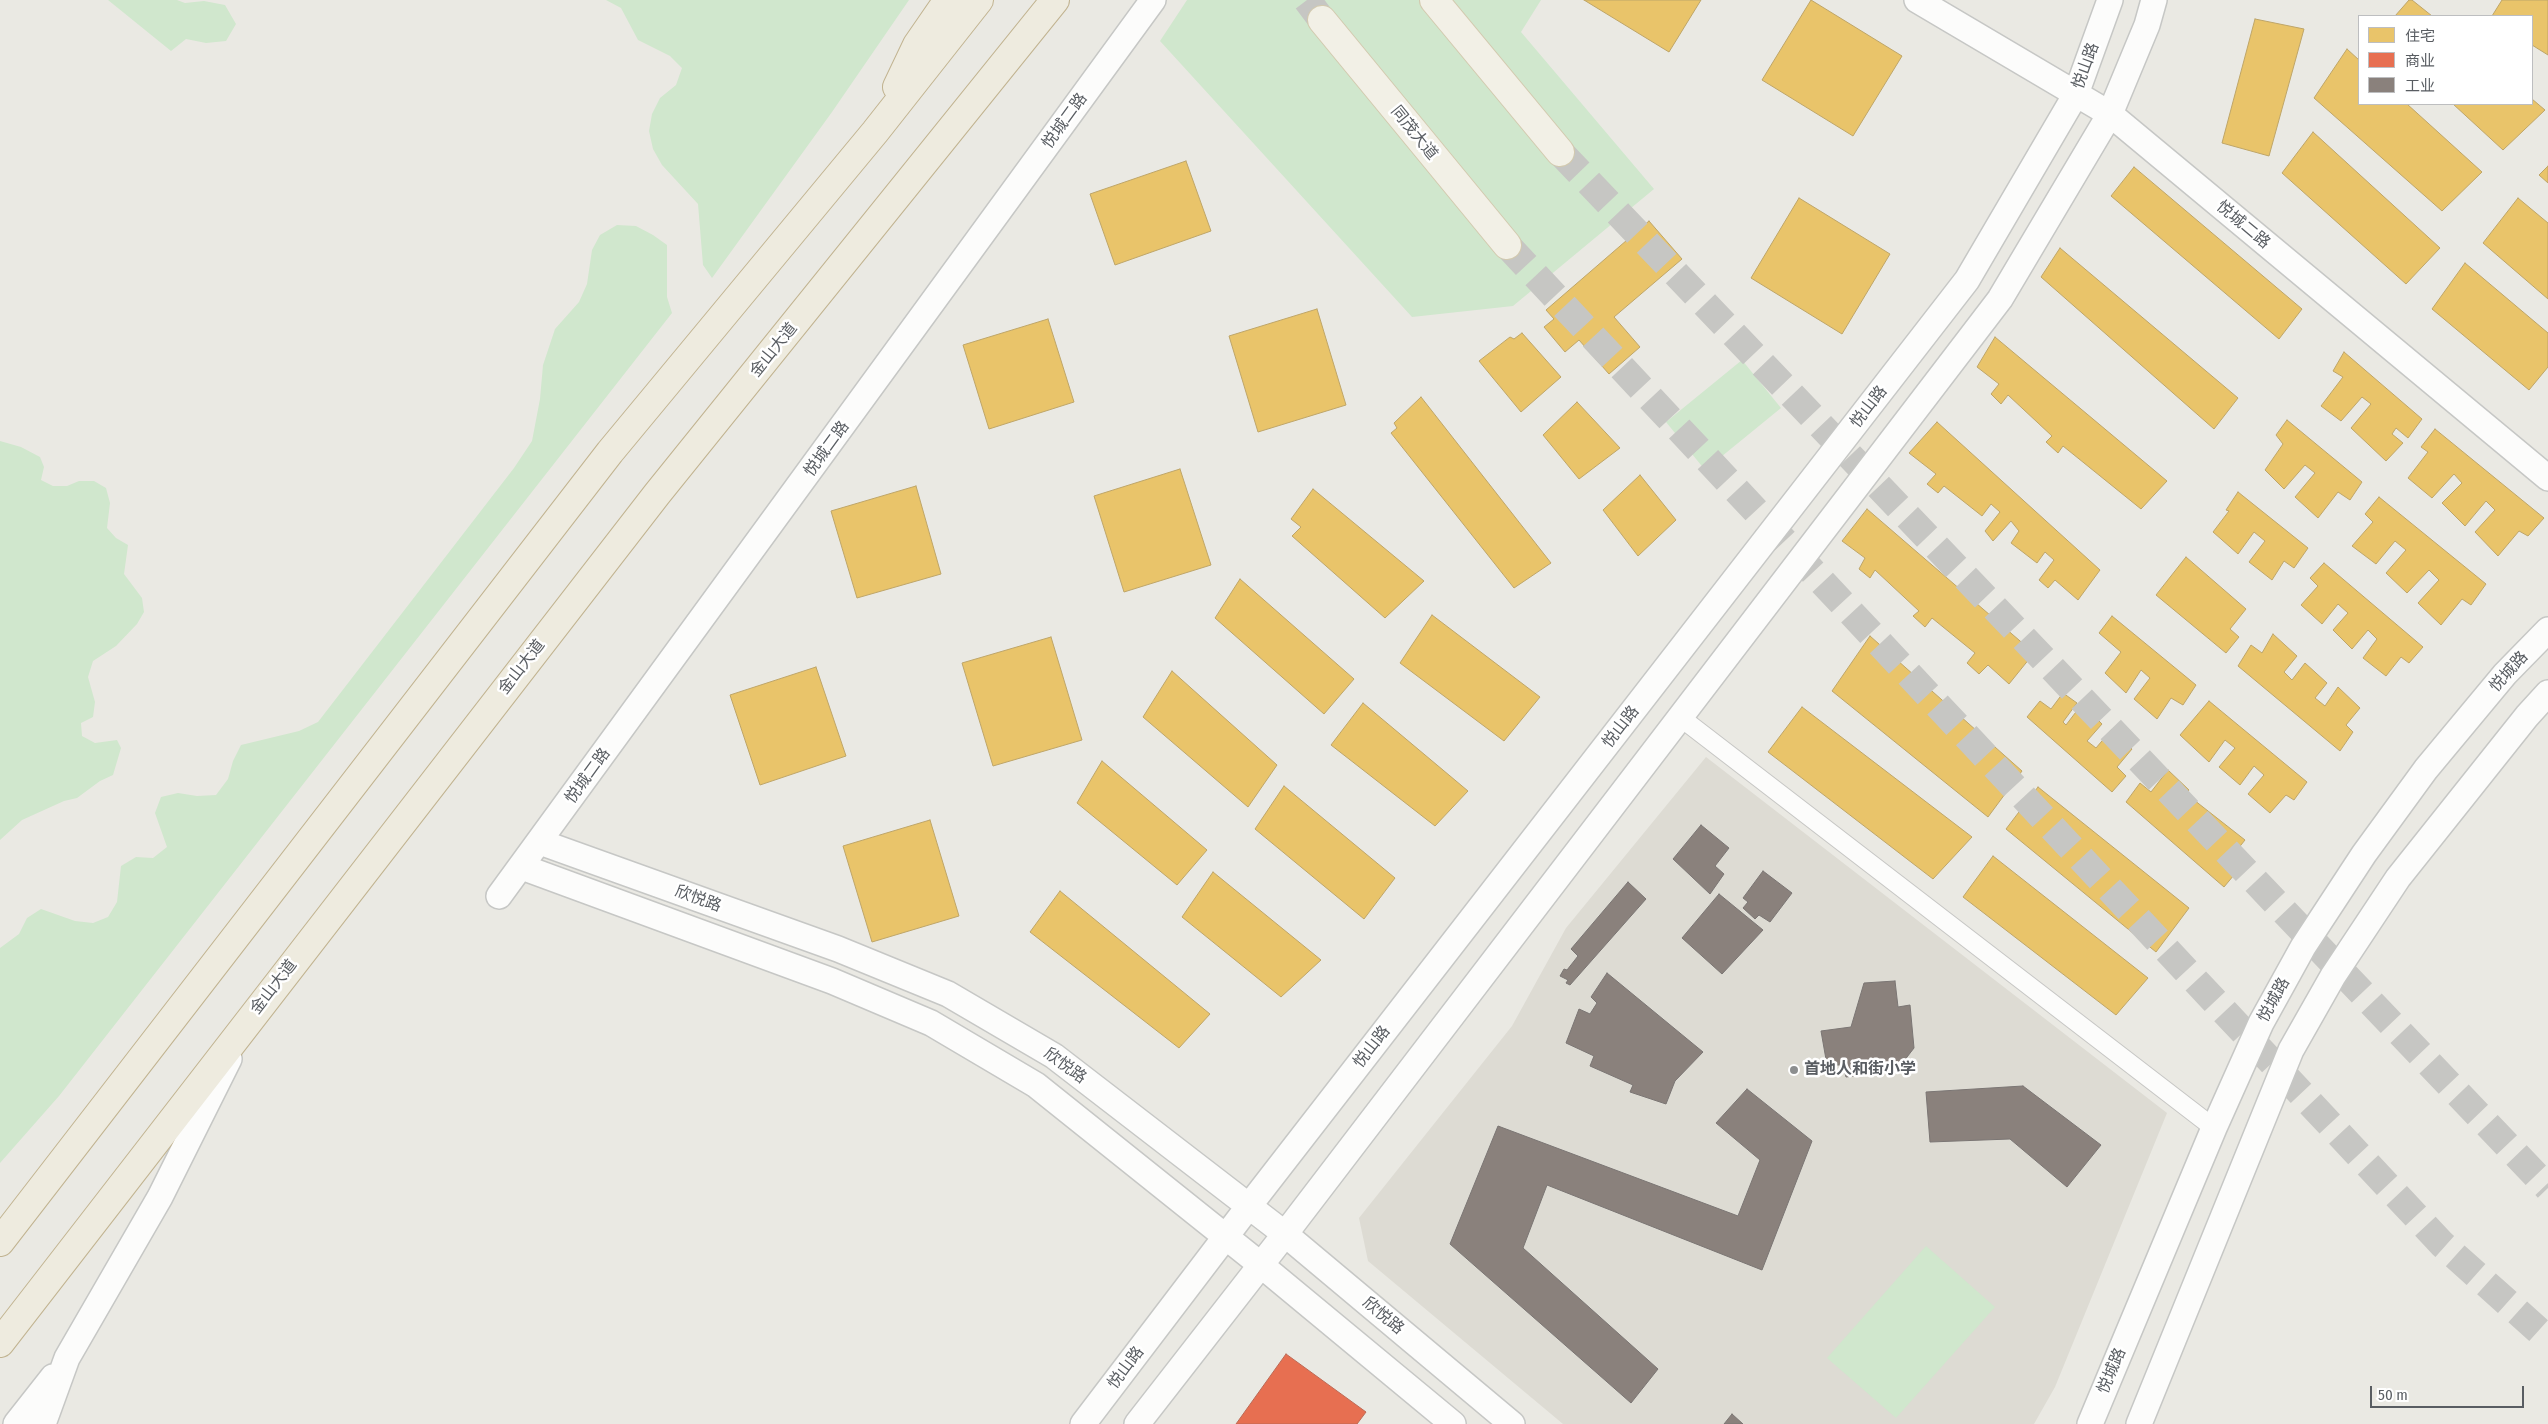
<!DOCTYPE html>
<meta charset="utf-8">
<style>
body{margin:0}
#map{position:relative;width:2548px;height:1424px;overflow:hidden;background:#eae9e3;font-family:"Fira Sans Condensed","Noto Sans SC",sans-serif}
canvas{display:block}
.legend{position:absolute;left:2358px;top:15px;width:175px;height:90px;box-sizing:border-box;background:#fff;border:1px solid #bdbec0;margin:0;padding:6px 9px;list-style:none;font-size:15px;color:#595d62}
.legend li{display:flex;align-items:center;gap:10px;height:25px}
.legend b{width:25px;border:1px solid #bdbec0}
.scale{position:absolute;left:2370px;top:1386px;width:154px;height:22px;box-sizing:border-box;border:2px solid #595d62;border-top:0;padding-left:6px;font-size:15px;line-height:18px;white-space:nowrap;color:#595d62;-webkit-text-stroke:4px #fff;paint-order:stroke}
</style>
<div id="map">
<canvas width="2548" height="1424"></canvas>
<ul class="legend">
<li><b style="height:14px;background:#e9c46a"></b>住宅</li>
<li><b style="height:14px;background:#e76f51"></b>商业</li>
<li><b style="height:14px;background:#8a817c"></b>工业</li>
</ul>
<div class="scale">50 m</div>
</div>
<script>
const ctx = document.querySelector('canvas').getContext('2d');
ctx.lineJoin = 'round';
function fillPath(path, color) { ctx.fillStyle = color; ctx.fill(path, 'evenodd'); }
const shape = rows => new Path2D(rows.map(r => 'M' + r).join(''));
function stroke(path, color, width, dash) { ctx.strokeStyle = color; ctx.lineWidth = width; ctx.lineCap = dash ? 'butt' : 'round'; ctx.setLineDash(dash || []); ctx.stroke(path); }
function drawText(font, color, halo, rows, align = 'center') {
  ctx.font = font + ' "Fira Sans Condensed","Noto Sans SC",sans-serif'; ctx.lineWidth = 5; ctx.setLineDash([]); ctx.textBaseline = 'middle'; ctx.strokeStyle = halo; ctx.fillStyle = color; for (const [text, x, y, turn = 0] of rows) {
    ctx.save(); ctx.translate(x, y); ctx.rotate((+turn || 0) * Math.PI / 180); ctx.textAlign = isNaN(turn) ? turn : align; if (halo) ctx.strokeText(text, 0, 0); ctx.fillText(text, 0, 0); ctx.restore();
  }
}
const education = shape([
 [1706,757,2167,1113,2055,1387,2034,1424,1563,1424,1368,1261,1359,1218,1512,1026,1566,928]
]);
const green = shape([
 [108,0,177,0,185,3,204,1,225,5,236,24,226,41,206,43,186,39,171,51],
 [909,0,832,112,712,278,703,265,698,204,662,165,653,149,649,131,652,114,660,98,676,85,682,68,670,56,638,40,621,8,606,0],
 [1187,0,1541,0,1521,32,1654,189,1513,306,1412,317,1160,41],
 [617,225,636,226,653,235,667,245,667,297,672,313,59,1096,0,1163,0,948,19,934,27,918,41,909,75,921,93,923,108,917,117,902,121,866,136,857,153,858,167,847,155,813,161,797,178,793,197,796,216,795,228,779,233,761,241,745,299,731,318,722,514,468,532,441,540,399,543,365,555,329,579,302,587,284,592,250,600,235],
 [1742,360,1781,408,1705,470,1666,422],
 [0,441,21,447,40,457,44,467,41,480,53,486,67,486,79,481,94,481,106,488,110,503,107,528,116,538,128,545,124,574,142,598,144,612,137,624,116,646,93,661,88,677,95,702,93,717,81,723,82,736,95,743,117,740,121,748,113,775,100,781,77,798,64,801,22,820,0,840],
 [1926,1246,1995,1307,1896,1418,1827,1358]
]);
const homes = shape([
 [1584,0,1701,0,1669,52,1584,0],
 [1811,0,1902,56,1853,136,1762,80,1811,0],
 [2409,0,2412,0,2432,16,2395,16,2409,0],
 [2502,0,2548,0,2548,55,2532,45,2532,16,2492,16,2502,0],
 [2255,19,2304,29,2269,156,2222,143,2255,19],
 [2347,49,2359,60,2359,104,2407,104,2482,172,2442,211,2314,98,2347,49],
 [2532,99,2545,110,2503,150,2453,104,2532,104,2532,99],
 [2313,132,2440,248,2406,284,2282,173,2313,132],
 [1186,161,1211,231,1115,265,1090,194,1186,161],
 [2548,166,2548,183,2539,175,2548,166],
 [2134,167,2302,309,2279,339,2111,196,2134,167],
 [1799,198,1890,254,1842,334,1751,278,1799,198],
 [2518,198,2548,223,2548,299,2483,243,2518,198],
 [1649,221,1682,259,1614,317,1640,347,1609,374,1579,340,1565,352,1544,327,1554,319,1546,310,1649,221],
 [2060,248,2238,398,2214,429,2041,277,2060,248],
 [2465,263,2548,333,2548,367,2529,390,2432,309,2465,263],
 [1317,309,1346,405,1258,432,1229,336,1317,309],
 [1048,319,1074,402,989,429,963,345,1048,319],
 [1522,333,1561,377,1521,412,1479,361,1510,337,1514,339,1522,333],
 [1995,337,2167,481,2141,509,2063,446,2058,453,2046,442,2052,436,2008,395,2001,404,1991,394,1999,384,1977,367,1995,337],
 [2344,352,2422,419,2408,438,2396,428,2392,434,2403,443,2386,461,2351,428,2371,404,2362,397,2341,421,2321,406,2343,377,2333,371,2344,352],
 [1421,397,1551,563,1514,588,1391,433,1397,428,1394,423,1421,397],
 [1577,402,1620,448,1579,479,1543,435,1577,402],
 [2287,420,2362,482,2350,500,2338,492,2318,518,2295,497,2315,473,2305,465,2284,489,2265,470,2283,444,2276,435,2287,420],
 [1937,422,2100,570,2078,600,2055,580,2048,588,2039,580,2054,560,2045,552,2037,563,2011,543,2019,531,2011,521,1993,541,1985,531,2000,512,1991,504,1982,516,1944,486,1938,493,1927,484,1936,474,1909,453,1937,422],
 [2435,429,2544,518,2528,536,2519,531,2498,556,2475,532,2495,510,2486,501,2465,526,2442,503,2462,483,2454,474,2432,498,2408,478,2428,452,2421,447,2435,429],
 [1180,469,1211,565,1124,592,1094,496,1180,469],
 [1640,475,1676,520,1638,556,1603,510,1640,475],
 [916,486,941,574,857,598,831,511,916,486],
 [1313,489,1424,581,1385,618,1292,536,1301,527,1291,519,1313,489],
 [2238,492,2308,548,2294,568,2284,561,2272,580,2249,562,2265,541,2254,532,2238,554,2213,532,2229,511,2226,510,2238,492],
 [2379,497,2486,584,2471,605,2462,599,2441,625,2418,603,2439,580,2429,570,2407,593,2386,573,2406,550,2395,541,2376,564,2352,546,2373,522,2365,514,2379,497],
 [1867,509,2034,653,2009,684,1988,665,1979,674,1967,663,1975,653,1932,618,1925,627,1913,616,1919,611,1875,570,1870,578,1859,569,1865,558,1842,541,1867,509],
 [2186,557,2246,609,2230,629,2239,637,2226,653,2156,595,2186,557],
 [2324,563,2423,647,2409,663,2401,657,2386,676,2363,658,2377,639,2368,630,2352,649,2333,630,2348,613,2338,604,2322,624,2301,605,2318,586,2310,578,2324,563],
 [1240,579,1354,679,1324,714,1215,618,1240,579],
 [1432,615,1540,697,1504,741,1400,663,1432,615],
 [2112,616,2196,685,2183,705,2171,698,2157,719,2134,699,2150,678,2141,670,2126,693,2105,673,2121,652,2099,633,2112,616],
 [2273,634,2297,656,2284,672,2292,680,2305,663,2327,683,2315,698,2325,706,2338,687,2360,708,2346,725,2353,732,2340,751,2238,666,2251,645,2262,653,2273,634],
 [1870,636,2022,771,1988,817,1832,691,1870,636],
 [1051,637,1082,740,993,766,962,663,1051,637],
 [816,667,846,756,760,785,730,695,816,667],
 [1172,671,1277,765,1248,807,1143,717,1172,671],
 [2063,693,2077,703,2063,722,2066,725,2082,704,2102,724,2087,741,2096,748,2112,729,2132,749,2117,767,2126,776,2112,792,2027,717,2040,701,2051,709,2063,693],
 [2209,701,2307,782,2294,800,2286,795,2270,813,2248,794,2264,775,2254,766,2240,785,2219,767,2235,748,2225,740,2209,762,2180,735,2209,701],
 [1363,703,1468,791,1435,826,1331,745,1363,703],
 [1802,707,1972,837,1933,879,1768,752,1802,707],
 [1102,761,1207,850,1177,885,1077,803,1102,761],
 [2168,770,2189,790,2171,810,2180,817,2194,800,2245,840,2229,860,2239,869,2224,887,2126,802,2140,783,2151,792,2168,770],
 [1284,786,1395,878,1364,919,1255,829,1284,786],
 [2038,787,2189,908,2156,952,2006,829,2038,787],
 [930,820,959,916,872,942,843,846,930,820],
 [1993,856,2148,978,2116,1015,1963,897,1993,856],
 [1213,872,1321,960,1281,997,1182,917,1213,872],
 [1060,891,1210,1014,1179,1048,1030,932,1060,891]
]);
const shops = shape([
 [1286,1354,1366,1412,1357,1424,1236,1424,1286,1354]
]);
const industry = shape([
 [1701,825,1729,848,1715,866,1724,874,1710,894,1673,859,1701,825],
 [1763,871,1792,893,1770,922,1759,915,1755,919,1743,908,1748,902,1743,898,1763,871],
 [1628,882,1646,899,1570,985,1566,983,1568,980,1560,976,1564,969,1567,970,1578,956,1571,949,1628,882],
 [1719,894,1763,930,1722,974,1682,938,1719,894],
 [1607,973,1703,1052,1675,1081,1666,1104,1630,1092,1633,1085,1590,1066,1594,1056,1566,1043,1579,1009,1590,1014,1597,1003,1591,997,1607,973],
 [1895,981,1898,1007,1910,1005,1914,1048,1897,1070,1846,1077,1843,1065,1827,1065,1821,1031,1851,1027,1864,983,1895,981],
 [2023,1086,2101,1145,2067,1187,2010,1139,1930,1142,1926,1092,2023,1086],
 [1747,1089,1812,1141,1762,1270,1547,1185,1523,1248,1658,1369,1631,1403,1450,1244,1498,1126,1738,1216,1760,1160,1716,1123,1747,1089],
 [1732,1414,1743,1424,1724,1424,1732,1414]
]);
const primaryTunnel = shape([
 [1307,0,1322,20],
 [1560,152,2548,1188],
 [1507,245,2442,1244,2548,1339]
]);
const street = shape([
 [1680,717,2214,1128]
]);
const secondary = shape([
 [1917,0,2110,114,2548,478],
 [540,842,838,949,948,994,1054,1056,1285,1234,1512,1424],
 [522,867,832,981,931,1023,1036,1085,1261,1265,1453,1424],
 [499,896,1153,0],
 [16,1424,53,1377],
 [43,1424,67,1358,160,1197,229,1059],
 [1083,1424,1249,1206,1967,280,2076,94,2110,0],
 [1137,1424,1285,1234,2000,299,2110,114,2147,25,2154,0],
 [2090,1424,2214,1128,2261,1023,2303,947,2364,854,2426,769,2505,674,2548,630],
 [2139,1424,2291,1050,2333,976,2398,878,2527,716,2548,693]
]);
const primary = shape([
 [1434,0,1560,152],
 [1322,20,1507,245]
]);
const highway = shape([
 [897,87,917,45,948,0],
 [0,1242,610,452,875,132,979,0],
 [0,1343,657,494,1055,0]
]);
const markers = [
 [1794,1070,5,"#8c8e8f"]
];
const streetNames = [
 ["悦山路",2086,66,-70],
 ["悦城二路",1065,121,-54],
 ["同茂大道",1414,133,51],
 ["悦城二路",2243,225,40],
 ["金山大道",774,350,-51],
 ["悦山路",1869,407,-52],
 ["悦城二路",827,449,-54],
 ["金山大道",522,667,-52],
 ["悦城路",2509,672,-48],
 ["悦山路",1621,727,-52],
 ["悦城二路",588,776,-54],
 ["欣悦路",698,899,20],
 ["金山大道",274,987,-52],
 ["悦城路",2274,1000,-61],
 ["悦山路",1372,1047,-52],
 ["欣悦路",1065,1066,36],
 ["欣悦路",1383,1316,40],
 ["悦山路",1126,1368,-53],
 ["悦城路",2112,1371,-67]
];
const poiNames = [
 ["首地人和街小学",1804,1070]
];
fillPath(education, '#dddbd3');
fillPath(green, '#d0e7cd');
fillPath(homes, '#e9c46a');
stroke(homes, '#bea568', 1);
fillPath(shops, '#e76f51');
stroke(shops, '#bc6a56', 1);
fillPath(industry, '#8a817c');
stroke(industry, '#7b7674', 1);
stroke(primaryTunnel, '#c6c6c3', 28, [28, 14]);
stroke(street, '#c6c6c4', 20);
stroke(secondary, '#c6c7c5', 28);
stroke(primary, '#d3caaf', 30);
stroke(highway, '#c1b390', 30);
stroke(street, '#fcfcfb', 18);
stroke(secondary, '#fcfcfb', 25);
stroke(primary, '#f2f0e6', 28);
stroke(highway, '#eeebdf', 28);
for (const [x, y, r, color] of markers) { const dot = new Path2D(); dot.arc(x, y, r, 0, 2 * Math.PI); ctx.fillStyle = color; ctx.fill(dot); stroke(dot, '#fff', 2); }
drawText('16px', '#595d62', '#fff', streetNames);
drawText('bold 16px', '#595d62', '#fff', poiNames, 'left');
</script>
